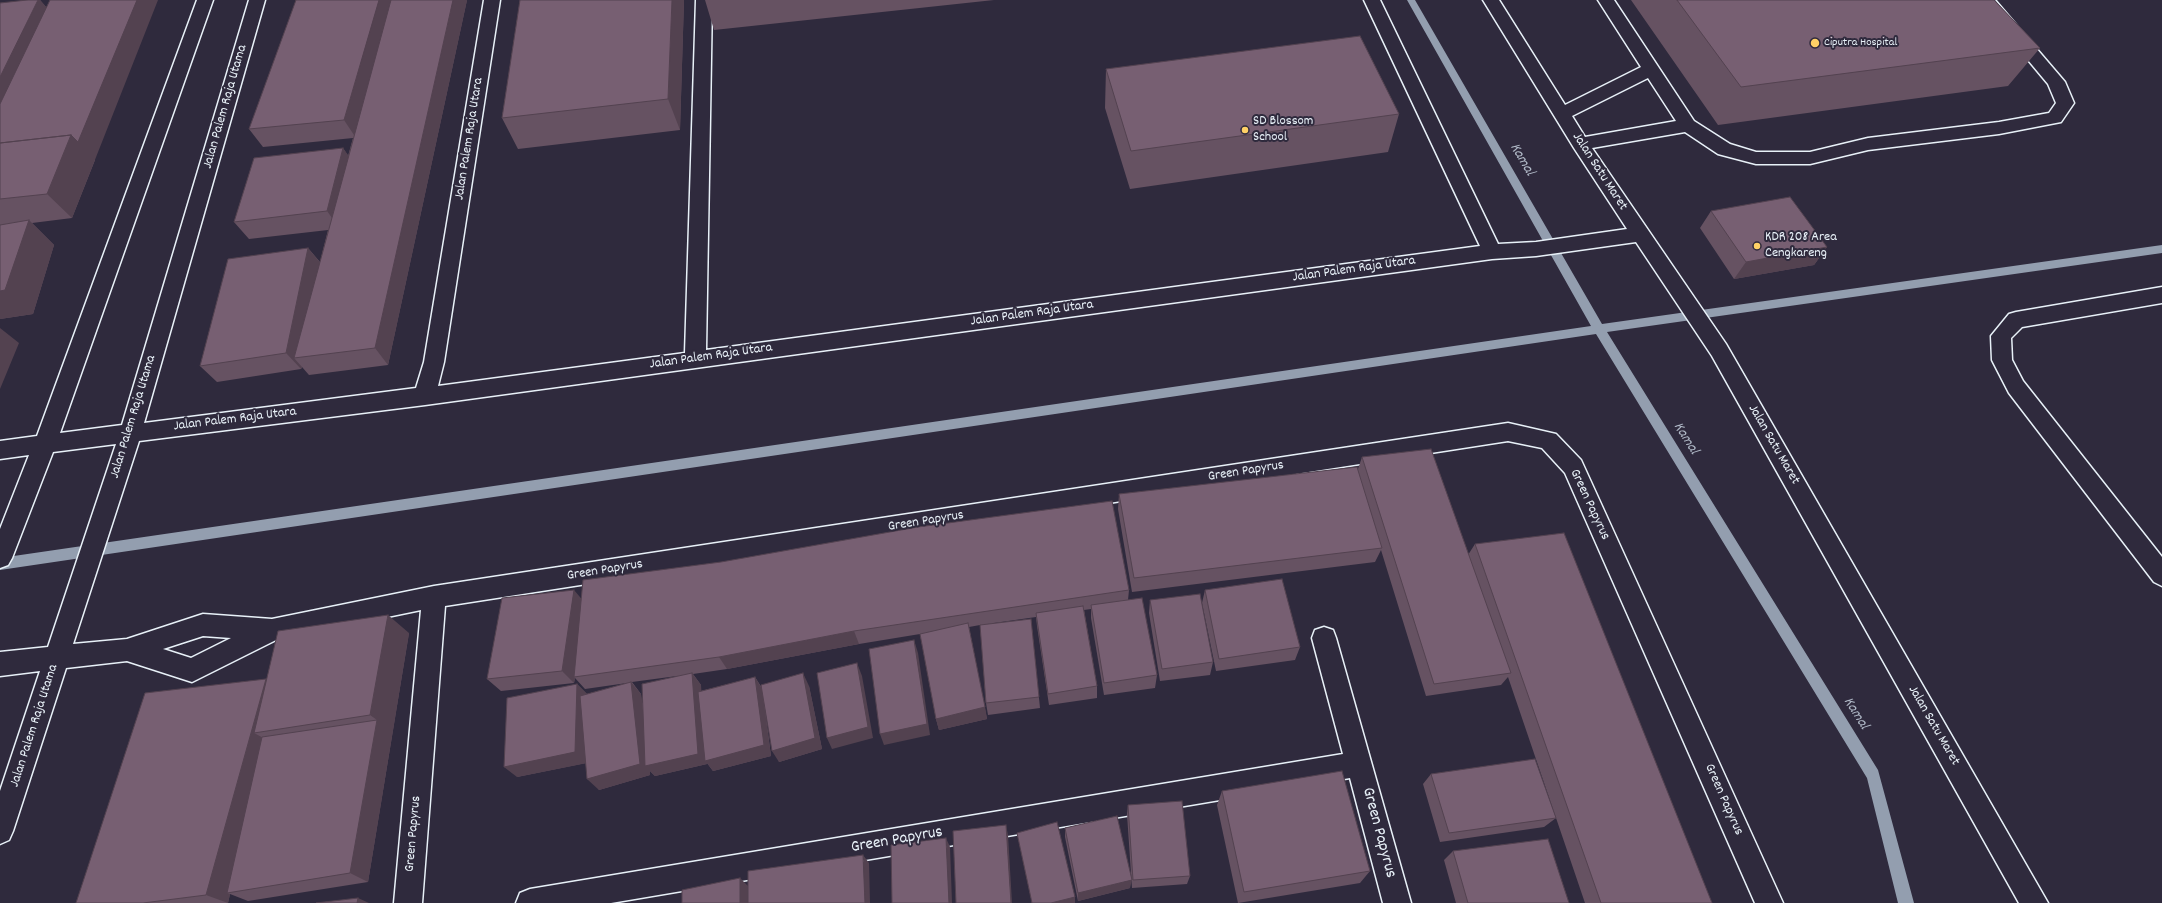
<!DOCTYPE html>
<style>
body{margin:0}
canvas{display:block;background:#2f2a3d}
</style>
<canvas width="2162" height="903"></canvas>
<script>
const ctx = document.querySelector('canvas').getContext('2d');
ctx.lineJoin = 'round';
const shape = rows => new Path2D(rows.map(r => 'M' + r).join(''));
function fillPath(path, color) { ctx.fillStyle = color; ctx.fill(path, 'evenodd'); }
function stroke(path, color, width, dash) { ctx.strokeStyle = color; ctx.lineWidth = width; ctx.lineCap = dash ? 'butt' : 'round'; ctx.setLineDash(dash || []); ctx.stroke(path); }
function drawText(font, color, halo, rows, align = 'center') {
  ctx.font = font + ' Dekko,sans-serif'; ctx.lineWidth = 4; ctx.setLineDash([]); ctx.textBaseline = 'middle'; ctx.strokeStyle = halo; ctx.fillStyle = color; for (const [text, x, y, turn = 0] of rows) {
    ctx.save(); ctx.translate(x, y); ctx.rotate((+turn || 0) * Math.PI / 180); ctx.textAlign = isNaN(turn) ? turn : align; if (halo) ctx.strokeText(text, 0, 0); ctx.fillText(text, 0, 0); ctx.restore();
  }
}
const stream = shape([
 [1407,0,1415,0,1602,324,2162,245,2162,253,1607,332,1878,770,1914,903,1898,903,1867,778,1596,334,0,570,0,558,1591,326,1407,0]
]);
const minor = shape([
 [197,0,213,0,60,433,122,425,249,0,265,0,144,423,416,388,424,362,484,0,500,0,444,362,438,386,685,353,696,0,712,0,706,350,1480,246,1364,0,1380,0,1498,244,1536,242,1627,229,1574,148,1483,0,1499,0,1565,105,1641,67,1598,0,1614,0,1694,121,1730,144,1756,152,1810,152,1868,138,1999,122,2049,113,2056,103,2048,84,1978,0,1995,0,2065,82,2074,103,2061,122,1999,134,1868,150,1810,164,1756,164,1718,154,1685,132,1592,148,1726,344,2048,903,2019,903,1712,356,1636,242,1536,256,1492,259,425,405,139,441,73,644,127,639,203,614,272,619,434,586,1508,423,1556,434,1581,460,1783,903,1755,903,1565,473,1542,448,1508,441,445,606,422,903,394,903,421,610,276,640,192,682,127,661,66,668,13,831,9,840,0,844,0,791,40,671,0,676,0,652,48,647,116,444,53,452,12,558,8,565,0,568,0,529,29,455,0,459,0,441,37,436,197,0],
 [1648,78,1676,121,1585,137,1572,116,1648,78],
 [203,636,231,638,191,658,163,649,203,636],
 [2162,287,2162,303,2022,327,2011,338,2012,360,2023,381,2162,557,2162,586,2154,582,2009,393,1992,360,1991,336,2009,314,2016,312,2162,287],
 [1324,627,1333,630,1336,638,1411,903,1383,903,1350,778,611,903,516,903,520,893,530,889,1343,754,1312,638,1315,630,1324,627]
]);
const wall = shape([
 [40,0,46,7,95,160,72,218,32,223,54,245,33,314,0,319,0,3],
 [467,0,388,365,309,375,302,367,301,369,217,382,200,366,308,248,320,262,328,230,249,239,234,222,343,148,348,156,353,138,263,147,249,129],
 [520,0,684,0,680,130,518,149,502,118],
 [705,0,994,0,714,30],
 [1631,0,1994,0,2040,48,2008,86,1718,125],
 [1106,69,1399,114,1388,152,1130,189,1105,108],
 [1711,211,1827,247,1814,265,1734,279,1700,228],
 [1362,457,1468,555,1475,544,1712,903,1585,903,1508,677,1501,685,1426,696,1381,550,1375,562,1132,592,1118,509,1119,494,1358,469],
 [1129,590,1128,600,1157,675,1155,688,1104,695,1091,618,1091,609,1084,610,1097,686,1097,698,1049,705,1037,626,1036,617,987,624,1031,619,1040,708,988,715,986,703,980,625,969,627,987,719,939,730,936,719,920,634,859,644,727,669,693,674,701,685,701,691,755,677,762,688,809,686,822,749,779,762,764,701,771,756,713,771,707,763,707,764,655,776,650,771,650,775,599,790,586,763,517,777,577,684,587,694,627,683,585,689,575,678,574,683,501,691,487,679,581,598],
 [677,676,642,703,641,694,632,682],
 [1205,590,1300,647,1295,660,1216,671,1202,603],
 [1150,600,1213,662,1210,675,1160,681,1149,613],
 [409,633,368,882,248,901,230,894,228,903,76,903,266,679,267,680],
 [1431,774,1556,818,1544,827,1440,842,1423,784],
 [1222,791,1370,871,1360,883,1238,903,1217,805],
 [1128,805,1190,876,1187,884,1132,888,1127,814],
 [1065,828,1130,888,1078,901,1065,837],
 [1017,833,1075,903,1032,903],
 [1453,851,1569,903,1456,903,1444,860]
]);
const shadedWall = shape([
 [38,0,40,0,55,17,0,131,0,77],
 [137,0,158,0,72,218,47,194,71,135],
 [379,0,395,0,356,138,344,120],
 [453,0,467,0,388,365,375,348],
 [672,0,684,0,680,130,668,99],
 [343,148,356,166,340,229,327,211],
 [29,220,54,245,33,314,0,319,0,291],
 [1827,247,1814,265,1734,279,1746,262],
 [308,248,322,265,294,358,302,367,301,369,286,353],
 [0,328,19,343,0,389],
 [574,590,585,603,574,677,575,678,574,683,562,671],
 [388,615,409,633,368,882,350,873,377,720,370,715],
 [854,631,859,644,727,669,719,657],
 [914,640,918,653,930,735,884,745,880,734],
 [857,663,862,676,873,738,832,749,827,738],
 [692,673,701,685,706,760,755,677,762,689,771,756,713,771,707,763,707,764,655,776,650,771,650,775,599,790,587,779,631,682,641,694,649,765],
 [803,673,809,686,822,749,779,762,772,751],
 [266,679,284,691,254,733,271,742,227,893,230,894,228,903,206,895],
 [577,684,588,695,587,763,517,777,504,767],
 [985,707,987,719,939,730,936,719],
 [1006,825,1008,835,1012,903,1011,903],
 [946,838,950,847,952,903,949,903],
 [863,855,869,863,870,903,865,903],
 [740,878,748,886,748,903,740,903],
 [1132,880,1130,888,1078,901,1078,893],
 [1075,897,1075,903,1051,903],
 [358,898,369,903,357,903]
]);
const building = shape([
 [27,0,38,0,0,77,0,3,27,0],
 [50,0,137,0,78,142,71,135,0,143,0,104,50,0],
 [296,0,379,0,344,120,249,129,296,0],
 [391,0,453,0,375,348,294,358,391,0],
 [520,0,672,0,668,99,502,118,520,0],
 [1677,0,1994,0,2040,48,1741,87,1677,0],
 [1360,36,1399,114,1131,151,1106,69,1360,36],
 [71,135,47,194,0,199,0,143,71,135],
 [343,148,327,211,234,222,254,158,343,148],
 [1790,197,1827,247,1746,262,1711,211,1790,197],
 [29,220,5,290,0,291,0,225,29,220],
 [308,248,286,353,200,366,228,259,308,248],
 [1431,449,1511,673,1434,684,1362,457,1431,449],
 [1357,467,1382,548,1134,578,1119,494,1357,467],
 [1112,501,1129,590,854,631,719,657,574,677,583,580,721,562,918,527,1112,501],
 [1564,533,1712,903,1601,903,1475,544,1564,533],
 [1282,579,1300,647,1219,659,1205,590,1282,579],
 [574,590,562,671,487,679,502,598,574,590],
 [1200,594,1213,662,1162,669,1150,600,1200,594],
 [1142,598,1157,675,1104,683,1091,605,1142,598],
 [1083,606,1097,686,1048,694,1036,613,1083,606],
 [388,615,370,715,254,733,278,631,388,615],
 [1031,619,1039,697,986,703,980,625,1031,619],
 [968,623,985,707,936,719,920,634,968,623],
 [914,640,927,724,880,734,869,649,914,640],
 [857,663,868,727,827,738,817,673,857,663],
 [692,673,698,754,645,766,642,684,692,673],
 [803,673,815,738,772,751,761,685,803,673],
 [755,677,764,745,705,761,698,692,755,677],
 [266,679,206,895,143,903,76,903,145,693,266,679],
 [631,682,640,764,587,779,580,696,631,682],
 [577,684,575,752,504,767,507,698,577,684],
 [377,720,350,873,227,893,262,737,377,720],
 [1535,759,1556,818,1449,833,1431,774,1535,759],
 [1342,771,1370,871,1244,892,1222,791,1342,771],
 [1182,801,1190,876,1133,880,1128,805,1182,801],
 [1117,816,1132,880,1078,893,1065,828,1117,816],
 [1057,822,1075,897,1051,903,1032,903,1017,833,1057,822],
 [1006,825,1011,903,956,903,953,831,1006,825],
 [946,838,949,903,892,903,891,845,946,838],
 [1548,839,1569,903,1468,903,1453,851,1548,839],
 [863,855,865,903,748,903,748,871,863,855],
 [740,878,740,903,682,903,682,890,740,878],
 [358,898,357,903,316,903,358,898]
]);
const markers = [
 [1815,43,5,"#ffd166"],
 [1245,130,4,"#ffd166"],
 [1757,246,4,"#ffd166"]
];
const farPoinames = [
 ["Ciputra Hospital",1824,43]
];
const streetNames = [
 ["Jalan Palem Raja Utama",226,107,-74],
 ["Jalan Palem Raja Utara",470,139,-81],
 ["Jalan Satu Maret",1599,172,57],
 ["Jalan Palem Raja Utara",1354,270,-8],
 ["Jalan Palem Raja Utara",1032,314,-8],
 ["Jalan Palem Raja Utara",711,357,-8],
 ["Jalan Palem Raja Utama",134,417,-73],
 ["Jalan Palem Raja Utara",235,420,-7],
 ["Jalan Satu Maret",1773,445,60],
 ["Green Papyrus",1246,472,-9],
 ["Green Papyrus",1589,505,65],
 ["Green Papyrus",926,522,-9],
 ["Green Papyrus",605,571,-9],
 ["Jalan Palem Raja Utama",35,726,-72],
 ["Jalan Satu Maret",1933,726,60],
 ["Green Papyrus",1723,800,66],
 ["Green Papyrus",414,834,-85]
];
const poiNames = [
 ["SD Blossom",1253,122],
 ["School",1253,138],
 ["KDR 208 Area",1765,238],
 ["Cengkareng",1765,254]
];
const waterNames = [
 ["Kamal",1521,160,60],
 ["Kamal",1685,439,58],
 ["Kamal",1855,714,58]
];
const nearStreetnames = [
 ["Green Papyrus",1378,833,75],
 ["Green Papyrus",897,841,-10]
];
fillPath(stream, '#939eaf');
stroke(minor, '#e8f1f8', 3);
fillPath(minor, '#2f2a3d');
fillPath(wall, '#665262');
fillPath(shadedWall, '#534250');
fillPath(building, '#775f72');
stroke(building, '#534250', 1);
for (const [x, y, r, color] of markers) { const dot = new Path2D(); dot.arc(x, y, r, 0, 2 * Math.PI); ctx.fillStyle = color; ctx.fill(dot); stroke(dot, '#2f2a3d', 1.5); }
drawText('12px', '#e8f1f8', '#2f2a3d', farPoinames, 'left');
drawText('14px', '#e8f1f8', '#2f2a3d', streetNames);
drawText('14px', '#e8f1f8', '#2f2a3d', poiNames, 'left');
drawText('italic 15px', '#b0b9c7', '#2f2a3d', waterNames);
drawText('17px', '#e8f1f8', '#2f2a3d', nearStreetnames);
</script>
